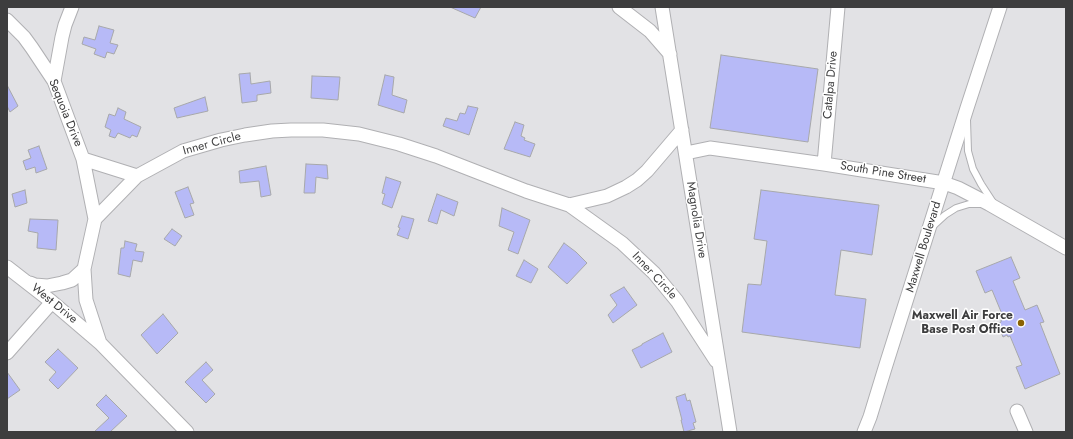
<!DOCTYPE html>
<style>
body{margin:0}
#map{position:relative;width:1073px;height:439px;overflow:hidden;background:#e2e2e5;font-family:Jost,sans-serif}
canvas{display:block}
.frame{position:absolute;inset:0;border:8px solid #3d3d3e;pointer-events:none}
</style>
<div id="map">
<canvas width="1073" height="439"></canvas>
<div class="frame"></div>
</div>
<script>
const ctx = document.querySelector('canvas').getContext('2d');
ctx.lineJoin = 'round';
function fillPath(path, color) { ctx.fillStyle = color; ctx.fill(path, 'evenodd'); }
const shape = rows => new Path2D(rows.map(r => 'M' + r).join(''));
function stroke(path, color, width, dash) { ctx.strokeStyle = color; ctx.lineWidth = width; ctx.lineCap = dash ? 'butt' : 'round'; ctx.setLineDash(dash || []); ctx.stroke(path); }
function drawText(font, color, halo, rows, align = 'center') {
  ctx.font = font + ' Jost,sans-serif'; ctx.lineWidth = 3; ctx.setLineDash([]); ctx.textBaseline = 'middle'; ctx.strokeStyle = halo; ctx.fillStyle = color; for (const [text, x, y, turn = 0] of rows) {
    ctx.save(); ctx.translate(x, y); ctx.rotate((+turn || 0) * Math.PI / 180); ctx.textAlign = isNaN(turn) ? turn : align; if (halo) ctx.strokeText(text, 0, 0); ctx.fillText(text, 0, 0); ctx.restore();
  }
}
const building = shape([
 [450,7,481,7,475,18,450,7],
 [99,26,114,30,110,43,118,45,114,54,107,52,105,58,94,54,96,49,82,44,84,37,95,40,99,26],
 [721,55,818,69,808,142,710,128,721,55],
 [250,73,251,84,270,81,271,93,257,95,257,101,242,103,239,74,250,73],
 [385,75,394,77,392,95,407,100,404,113,378,105,385,75],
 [312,76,340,77,338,100,311,98,312,76],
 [7,85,18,106,10,112,7,106,7,85],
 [205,97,208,111,177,118,174,108,205,97],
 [468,106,478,108,469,135,443,126,446,118,457,121,460,113,465,114,468,106],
 [118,108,126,112,124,119,141,127,137,137,132,135,130,138,118,133,115,138,109,136,111,130,105,127,109,114,115,116,118,108],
 [515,122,524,125,521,136,525,138,524,140,535,144,530,157,504,149,515,122],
 [39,146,47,169,36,173,35,167,26,170,23,161,31,158,28,150,39,146],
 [306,164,327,165,328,179,316,177,315,193,304,193,306,164],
 [266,166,271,195,261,197,259,181,240,183,239,171,266,166],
 [386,177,401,182,392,208,382,204,385,194,382,193,386,177],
 [188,187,194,203,190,204,194,215,185,218,175,192,188,187],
 [25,190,27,203,15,207,12,194,25,190],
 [761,190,879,205,872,255,841,250,835,295,866,299,860,348,742,332,748,284,761,285,763,271,767,241,754,239,761,190],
 [437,194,458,202,454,216,441,210,437,224,428,221,437,194],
 [502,208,530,220,518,254,508,250,514,232,499,226,502,208],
 [402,216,414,219,408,239,397,235,400,228,398,227,402,216],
 [30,219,58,220,56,250,37,248,38,233,28,231,30,219],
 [172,229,182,236,175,246,164,239,172,229],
 [125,241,137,244,135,251,144,252,142,262,133,260,130,277,118,274,121,248,124,248,125,241],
 [564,243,576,252,587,263,567,284,548,267,564,243],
 [1011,257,1020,278,1013,281,1025,310,1037,305,1044,322,1040,323,1060,374,1025,389,1016,367,1022,365,1010,336,1008,337,1007,335,1003,337,998,324,1001,322,1001,320,1004,319,992,290,985,293,976,271,1011,257],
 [524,260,538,269,531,283,516,276,524,260],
 [624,287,637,305,613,323,608,315,617,305,610,295,624,287],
 [163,314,178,333,157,354,141,335,163,314],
 [663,333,672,352,641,368,632,350,642,345,642,344,663,333],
 [58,349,78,368,58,389,49,380,56,372,45,362,58,349],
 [206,362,213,370,202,380,215,394,206,403,185,382,206,362],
 [7,372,20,390,7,399,7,372],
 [685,394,687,401,690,400,696,422,693,423,695,429,684,432,681,420,682,420,676,397,685,394],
 [106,395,127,416,110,432,94,432,109,418,96,405,106,395]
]);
const lane = shape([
 [967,120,968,151,973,169,981,184,994,204],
 [933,226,945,215,956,208,969,204,982,204]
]);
const street = shape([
 [619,7,650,31,670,54],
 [662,7,730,432],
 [7,20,24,37,32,48,54,81,83,159,95,219],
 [54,81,62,37,65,25,72,7],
 [686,153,710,148,824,164,944,183,958,188,989,204,1066,248],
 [83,159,137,176],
 [824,164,838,7],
 [569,205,622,243,654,273,677,301,716,361],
 [7,267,52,302,100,343],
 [30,283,35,285,47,286,62,283,72,280,84,269],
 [7,353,52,302],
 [1017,411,1026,432],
 [187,432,100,343,86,300,84,269,95,219,137,176,183,151,221,140,245,135,272,131,291,130,323,130,359,134,399,144,436,156,526,191,569,205,607,196,626,187,637,180,647,171,682,130],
 [864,432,870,417,885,368,967,108,1000,7]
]);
const markers = [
 [1021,323,4,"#8a6202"]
];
const streetNames = [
 ["Catalpa Drive",831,85,-85],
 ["Sequoia Drive",65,113,68],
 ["Inner Circle",212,144,-15],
 ["South Pine Street",883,173,9],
 ["Magnolia Drive",696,220,81],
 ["Maxwell Boulevard",924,247,-73],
 ["Inner Circle",654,276,47],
 ["West Drive",54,304,39]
];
const poiNames = [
 ["Maxwell Air Force",1013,316],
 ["Base Post Office",1013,330]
];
fillPath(building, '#b7baf7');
stroke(building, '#a7a8aa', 1);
stroke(lane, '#b0b0b3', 8);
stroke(street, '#b0b0b3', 15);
stroke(lane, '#fff', 6);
stroke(street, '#fff', 13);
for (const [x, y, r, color] of markers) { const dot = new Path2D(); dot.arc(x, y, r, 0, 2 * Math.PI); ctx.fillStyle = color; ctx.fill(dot); stroke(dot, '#fff', 1.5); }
drawText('12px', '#3d3d3e', '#fff', streetNames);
drawText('bold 12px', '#3d3d3e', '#fff', poiNames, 'right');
</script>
